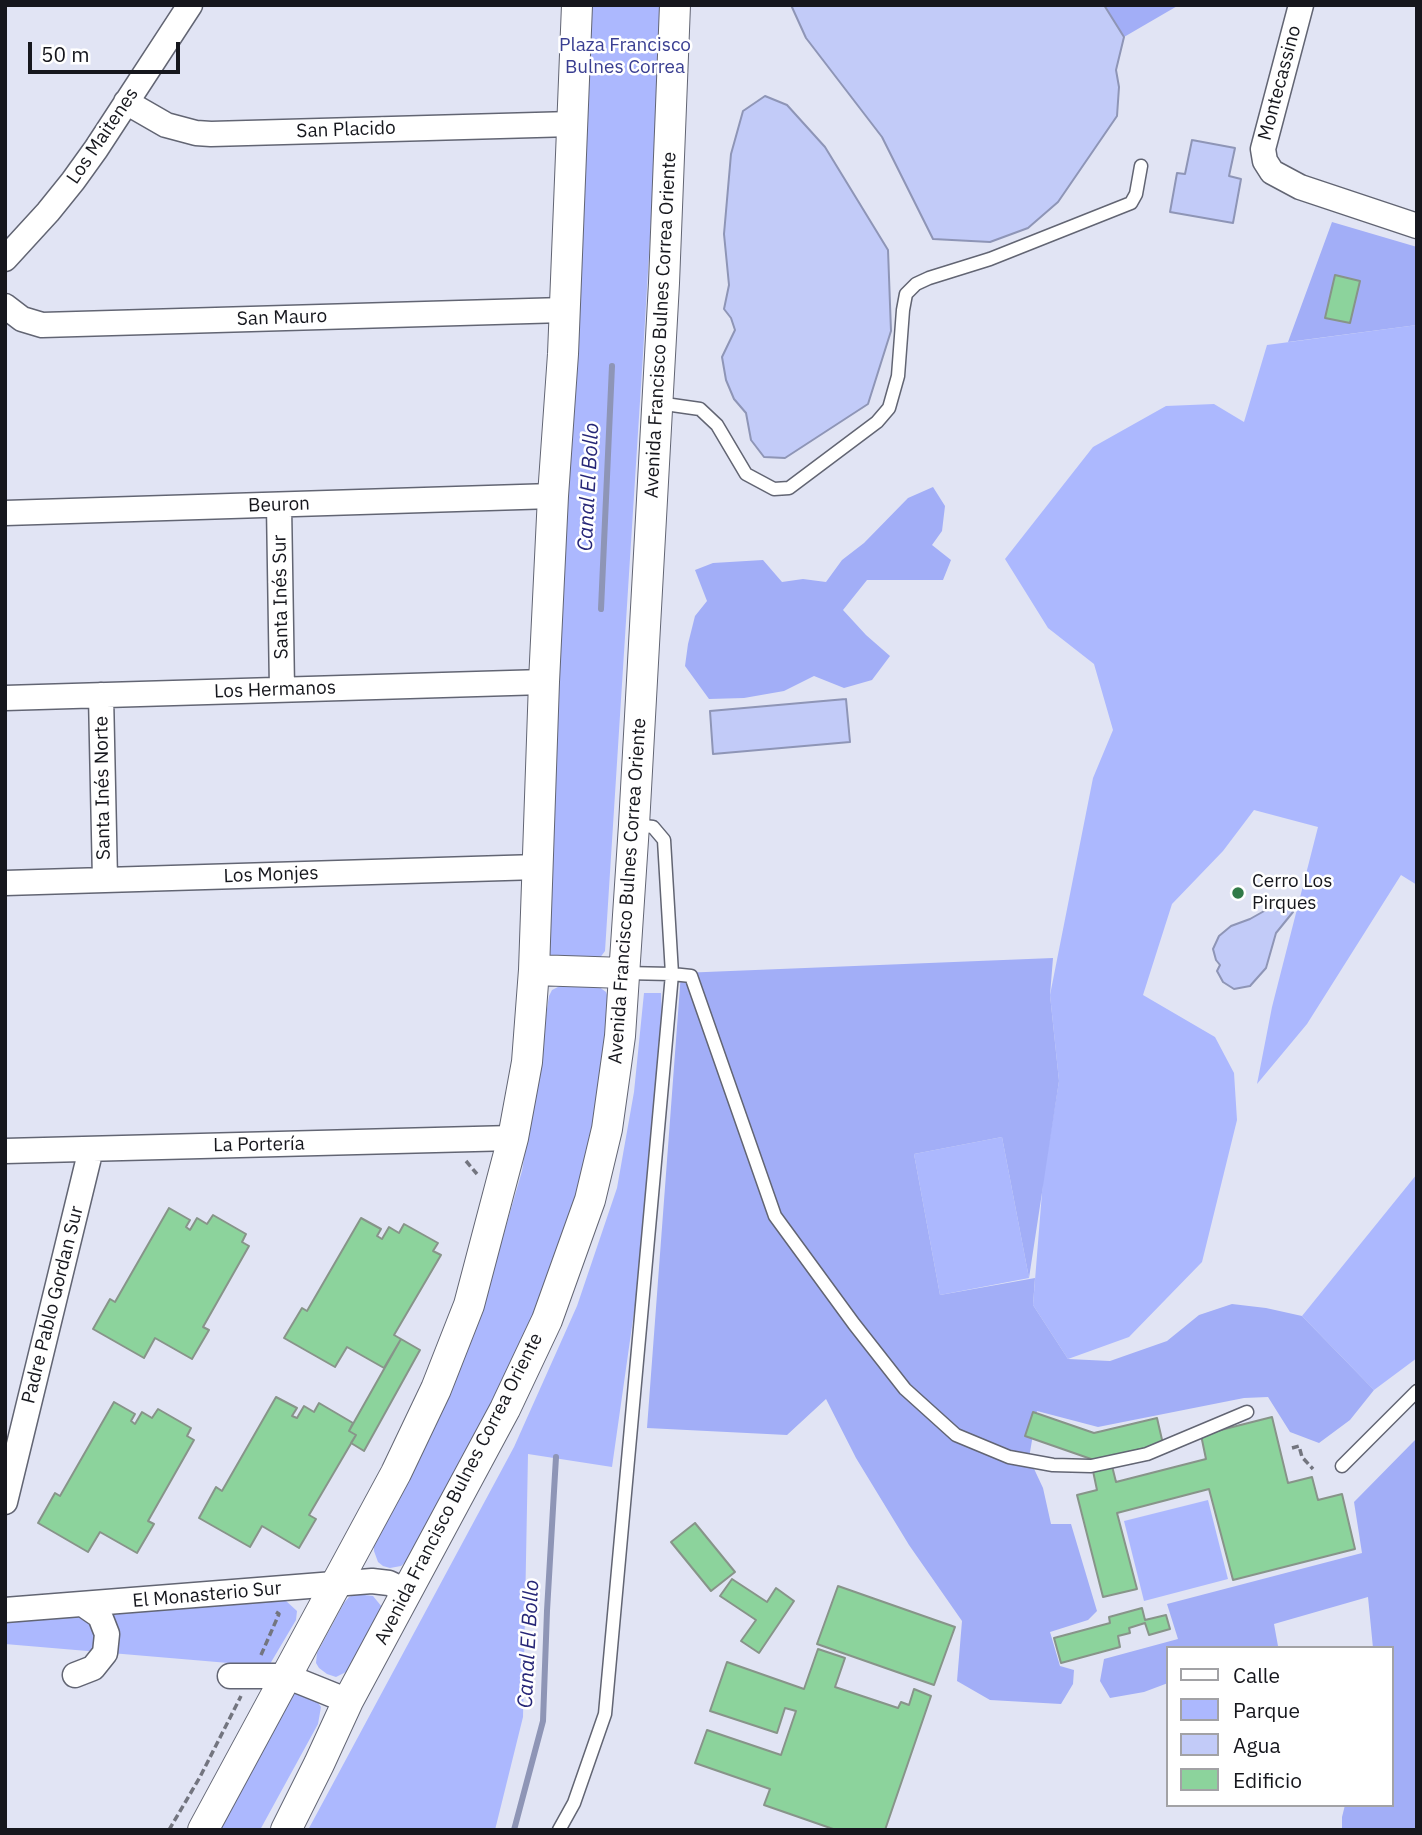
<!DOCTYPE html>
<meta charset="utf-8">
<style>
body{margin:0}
#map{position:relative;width:1422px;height:1835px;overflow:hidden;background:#e1e4f4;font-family:"IBM Plex Sans",sans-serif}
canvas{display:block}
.frame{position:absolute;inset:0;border:7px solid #16171d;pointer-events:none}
.legend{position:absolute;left:1166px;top:1646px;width:228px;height:161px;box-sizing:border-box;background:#fff;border:2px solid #a2a2a5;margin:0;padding:9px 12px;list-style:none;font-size:21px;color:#16171d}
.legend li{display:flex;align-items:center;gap:14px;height:35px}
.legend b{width:35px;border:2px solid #a2a2a5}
.scale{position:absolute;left:28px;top:42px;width:152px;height:32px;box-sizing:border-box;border:4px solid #16171d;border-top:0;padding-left:9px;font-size:21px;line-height:24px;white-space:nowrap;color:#16171d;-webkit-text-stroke:5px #fff;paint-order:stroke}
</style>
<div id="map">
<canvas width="1422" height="1835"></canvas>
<div class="frame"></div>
<ul class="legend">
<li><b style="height:9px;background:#fff"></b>Calle</li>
<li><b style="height:19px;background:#acb8fe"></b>Parque</li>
<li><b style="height:19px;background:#c2cbf8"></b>Agua</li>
<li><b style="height:19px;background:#8cd39c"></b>Edificio</li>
</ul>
<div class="scale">50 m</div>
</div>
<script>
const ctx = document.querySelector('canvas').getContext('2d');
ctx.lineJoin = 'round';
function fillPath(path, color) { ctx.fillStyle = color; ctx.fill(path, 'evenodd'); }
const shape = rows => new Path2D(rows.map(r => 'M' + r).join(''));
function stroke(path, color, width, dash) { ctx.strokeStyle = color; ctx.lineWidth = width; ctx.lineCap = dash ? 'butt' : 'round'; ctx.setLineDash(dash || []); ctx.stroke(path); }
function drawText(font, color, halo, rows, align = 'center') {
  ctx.font = font + ' "IBM Plex Sans",sans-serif'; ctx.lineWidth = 5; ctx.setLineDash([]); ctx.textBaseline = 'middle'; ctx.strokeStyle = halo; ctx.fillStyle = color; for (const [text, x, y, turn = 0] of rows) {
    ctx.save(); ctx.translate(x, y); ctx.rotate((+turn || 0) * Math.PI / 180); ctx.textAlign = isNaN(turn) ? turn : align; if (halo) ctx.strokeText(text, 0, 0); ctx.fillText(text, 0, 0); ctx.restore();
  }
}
const green = shape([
 [592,5,664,5,643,354,605,951,596,963,555,960,543,952,575,366],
 [1417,325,1417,885,1401,875,1307,1024,1257,1084,1272,1007,1318,827,1254,810,1223,851,1172,904,1143,995,1215,1037,1234,1073,1237,1120,1202,1262,1129,1337,1068,1359,1033,1305,1043,1180,1059,1081,1050,995,1093,778,1113,730,1094,664,1048,628,1005,559,1093,447,1166,406,1214,404,1244,422,1267,345],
 [562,985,598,986,606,992,610,1003,600,1089,578,1189,538,1309,495,1402,411,1557,401,1566,390,1568,383,1566,378,1562,374,1551,374,1544,472,1330,504,1233,522,1171,549,996,552,990],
 [644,993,661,993,665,1094,612,1467,528,1454,523,1717,495,1830,308,1830,514,1447,577,1306,617,1188,634,1092],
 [1002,1137,1029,1278,940,1295,914,1154],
 [1417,1174,1417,1358,1374,1390,1302,1316],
 [1208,1500,1228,1579,1144,1601,1124,1521],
 [356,1594,373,1596,382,1607,350,1670,336,1677,327,1674,319,1668,316,1663,317,1653,344,1603,349,1597],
 [285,1600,297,1611,296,1620,270,1664,264,1666,5,1644,5,1622],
 [298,1692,312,1694,321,1707,318,1724,260,1830,214,1830,285,1697]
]);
const forest = shape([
 [1104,5,1179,5,1124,37],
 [1332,222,1417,247,1417,325,1288,342],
 [933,487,945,506,942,531,932,545,951,560,943,580,867,580,843,610,866,635,890,656,872,680,844,688,814,676,784,691,744,698,709,699,685,666,688,644,695,616,707,601,695,570,713,563,763,560,782,582,803,579,826,582,842,560,864,543,908,498],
 [1053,958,1050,995,1059,1081,1029,1278,1002,1137,914,1154,940,1295,1035,1278,1033,1305,1068,1359,1110,1361,1167,1341,1199,1315,1232,1304,1266,1308,1302,1316,1374,1390,1350,1420,1319,1443,1290,1432,1268,1397,1244,1398,1098,1427,1037,1411,1029,1458,1043,1488,1051,1524,1071,1524,1097,1611,1088,1620,1050,1632,1060,1666,1074,1670,1073,1684,1061,1704,990,1700,957,1681,962,1621,909,1545,856,1458,826,1399,787,1435,647,1428,681,973],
 [1417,1438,1417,1830,1342,1830,1342,1817,1345,1805,1392,1805,1392,1648,1373,1648,1368,1597,1274,1624,1278,1646,1272,1648,1168,1648,1168,1683,1144,1692,1110,1698,1100,1681,1104,1659,1178,1639,1167,1604,1362,1553,1354,1502]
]);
const water = shape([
 [791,5,1104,5,1124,37,1116,70,1119,87,1117,116,1058,202,1028,228,990,242,933,239,882,137,806,38,791,5],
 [765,96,787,105,825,147,888,250,891,331,868,404,785,458,764,457,751,440,746,413,734,399,726,380,722,357,735,330,731,318,724,309,729,285,724,234,731,154,743,111,765,96],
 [1192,140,1235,148,1229,176,1241,179,1233,223,1170,212,1177,173,1185,174,1192,140],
 [846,699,850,742,713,754,710,711,846,699],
 [1283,903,1291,906,1293,912,1276,933,1266,968,1250,986,1234,989,1223,982,1217,971,1220,965,1216,960,1213,949,1219,936,1231,926,1250,919,1273,906,1283,903]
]);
const stream = shape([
 [601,609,612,366],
 [514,1830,543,1721,547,1611,556,1457]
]);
const building = shape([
 [1335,275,1360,281,1350,323,1325,318,1335,275],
 [169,1208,190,1220,186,1227,190,1230,197,1218,207,1224,213,1215,246,1234,242,1242,249,1246,203,1327,209,1330,192,1359,155,1338,144,1358,93,1329,110,1299,115,1302,169,1208],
 [361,1218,381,1229,377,1236,382,1239,389,1227,399,1233,404,1224,438,1243,433,1251,441,1255,394,1335,401,1339,384,1368,347,1347,335,1367,284,1338,302,1308,307,1311,361,1218],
 [401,1339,420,1350,364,1451,351,1443,356,1435,349,1431,401,1339],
 [276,1397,297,1408,292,1416,297,1418,304,1406,314,1412,319,1403,353,1423,349,1431,356,1435,309,1515,316,1519,299,1548,262,1526,250,1547,199,1518,216,1487,222,1491,276,1397],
 [114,1402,135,1414,131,1421,135,1424,142,1412,152,1418,158,1409,191,1428,187,1436,194,1440,148,1521,154,1524,137,1553,100,1532,88,1552,38,1523,55,1493,60,1496,114,1402],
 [1033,1412,1094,1433,1157,1418,1163,1444,1094,1460,1025,1436,1033,1412],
 [1272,1417,1288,1483,1312,1477,1318,1500,1342,1494,1355,1549,1233,1580,1209,1489,1117,1513,1137,1589,1103,1597,1077,1495,1097,1490,1093,1471,1112,1466,1116,1482,1206,1459,1201,1435,1272,1417],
 [695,1523,735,1572,711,1591,671,1542,695,1523],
 [732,1579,767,1602,776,1588,794,1601,759,1653,741,1641,756,1620,720,1596,732,1579],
 [838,1586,955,1627,934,1685,817,1644,838,1586],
 [1142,1608,1145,1620,1166,1615,1170,1629,1149,1635,1145,1623,1129,1628,1130,1633,1118,1636,1120,1647,1061,1663,1054,1638,1110,1623,1109,1617,1142,1608],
 [818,1649,845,1658,835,1687,898,1708,901,1702,909,1705,914,1689,931,1696,885,1830,836,1830,764,1805,770,1789,695,1763,707,1730,781,1755,796,1711,785,1708,777,1733,710,1711,727,1662,804,1689,818,1649]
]);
const path = shape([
 [466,1161,477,1174],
 [1292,1448,1299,1446,1302,1457,1313,1469],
 [261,1655,279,1614,276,1612],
 [169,1830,200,1777,241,1696]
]);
const service = shape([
 [658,403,700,409,717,425,746,474,774,489,789,488,877,422,889,408,898,376,903,310,906,294,916,284,929,278,990,259,1131,203,1136,194,1141,166],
 [634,825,653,827,664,840,672,974,691,976,775,1216,854,1324,905,1389,956,1435,1009,1457,1053,1465,1091,1466,1147,1454,1247,1412],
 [1342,1466,1417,1391],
 [559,1830,574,1803,605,1714,672,974,624,973]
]);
const minor = shape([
 [1301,5,1263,149,1265,161,1272,172,1300,187,1417,226],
 [126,102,166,125,196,133,211,134,572,124],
 [5,259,48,212,73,181,96,149,190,5],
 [5,306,22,319,42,325,564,310],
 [279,505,282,689],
 [5,513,553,496],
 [101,695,105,880],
 [5,698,544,682],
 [5,883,538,867],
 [5,1151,513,1138],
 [5,1502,91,1149],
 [5,1610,372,1581,389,1583,408,1592],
 [75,1675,93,1668,105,1653,107,1634,100,1616,84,1605],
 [230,1676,286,1676,348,1701]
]);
const tertiary = shape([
 [534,970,624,973],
 [203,1830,396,1473,436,1389,469,1305,513,1138,527,1062,534,970,544,682,553,496,563,354,577,5],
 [286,1830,319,1764,348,1701,505,1409,547,1320,590,1200,607,1129,620,1036,634,825,664,283,675,5]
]);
const markers = [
 [1238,893,7,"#317a47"]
];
const parkNames = [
 ["Plaza Francisco",625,46],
 ["Bulnes Correa",625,68]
];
const streetNames = [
 ["Montecassino",1280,83,-75],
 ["San Placido",346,130,-2],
 ["Los Maitenes",103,136,-56],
 ["San Mauro",282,318,-2],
 ["Avenida Francisco Bulnes Correa Oriente",661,325,-87],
 ["Beuron",279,505,-2],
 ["Santa Inés Sur",281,597,-91],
 ["Los Hermanos",275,690,-2],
 ["Santa Inés Norte",103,788,-91],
 ["Los Monjes",271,875,-2],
 ["Avenida Francisco Bulnes Correa Oriente",628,891,-86],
 ["La Portería",259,1145,-1],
 ["Padre Pablo Gordan Sur",53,1305,-76],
 ["Avenida Francisco Bulnes Correa Oriente",459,1489,-63],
 ["El Monasterio Sur",207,1595,-5]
];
const poiNames = [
 ["Cerro Los",1252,882],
 ["Pirques",1252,904]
];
const waterNames = [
 ["Canal El Bollo",589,487,-87],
 ["Canal El Bollo",529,1644,-87]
];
fillPath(green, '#acb8fe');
fillPath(forest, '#a2aef7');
fillPath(water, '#c2cbf8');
stroke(water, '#8e95b6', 2);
stroke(stream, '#8e95b6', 6);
fillPath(building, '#8cd39c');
stroke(building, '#879489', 2);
stroke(service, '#626573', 15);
stroke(minor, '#626573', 27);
stroke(tertiary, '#626573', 32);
stroke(path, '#73757f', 3.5, [7, 3.5]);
stroke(service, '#fff', 12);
stroke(minor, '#fff', 24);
stroke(tertiary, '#fff', 30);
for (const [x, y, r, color] of markers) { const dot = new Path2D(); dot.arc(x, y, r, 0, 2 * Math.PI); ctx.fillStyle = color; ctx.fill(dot); stroke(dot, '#fff', 2.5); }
drawText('19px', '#3a3f92', '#fff', parkNames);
drawText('19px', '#16171d', '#fff', streetNames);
drawText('19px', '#16171d', '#fff', poiNames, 'left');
drawText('italic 21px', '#262677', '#fff', waterNames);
</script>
